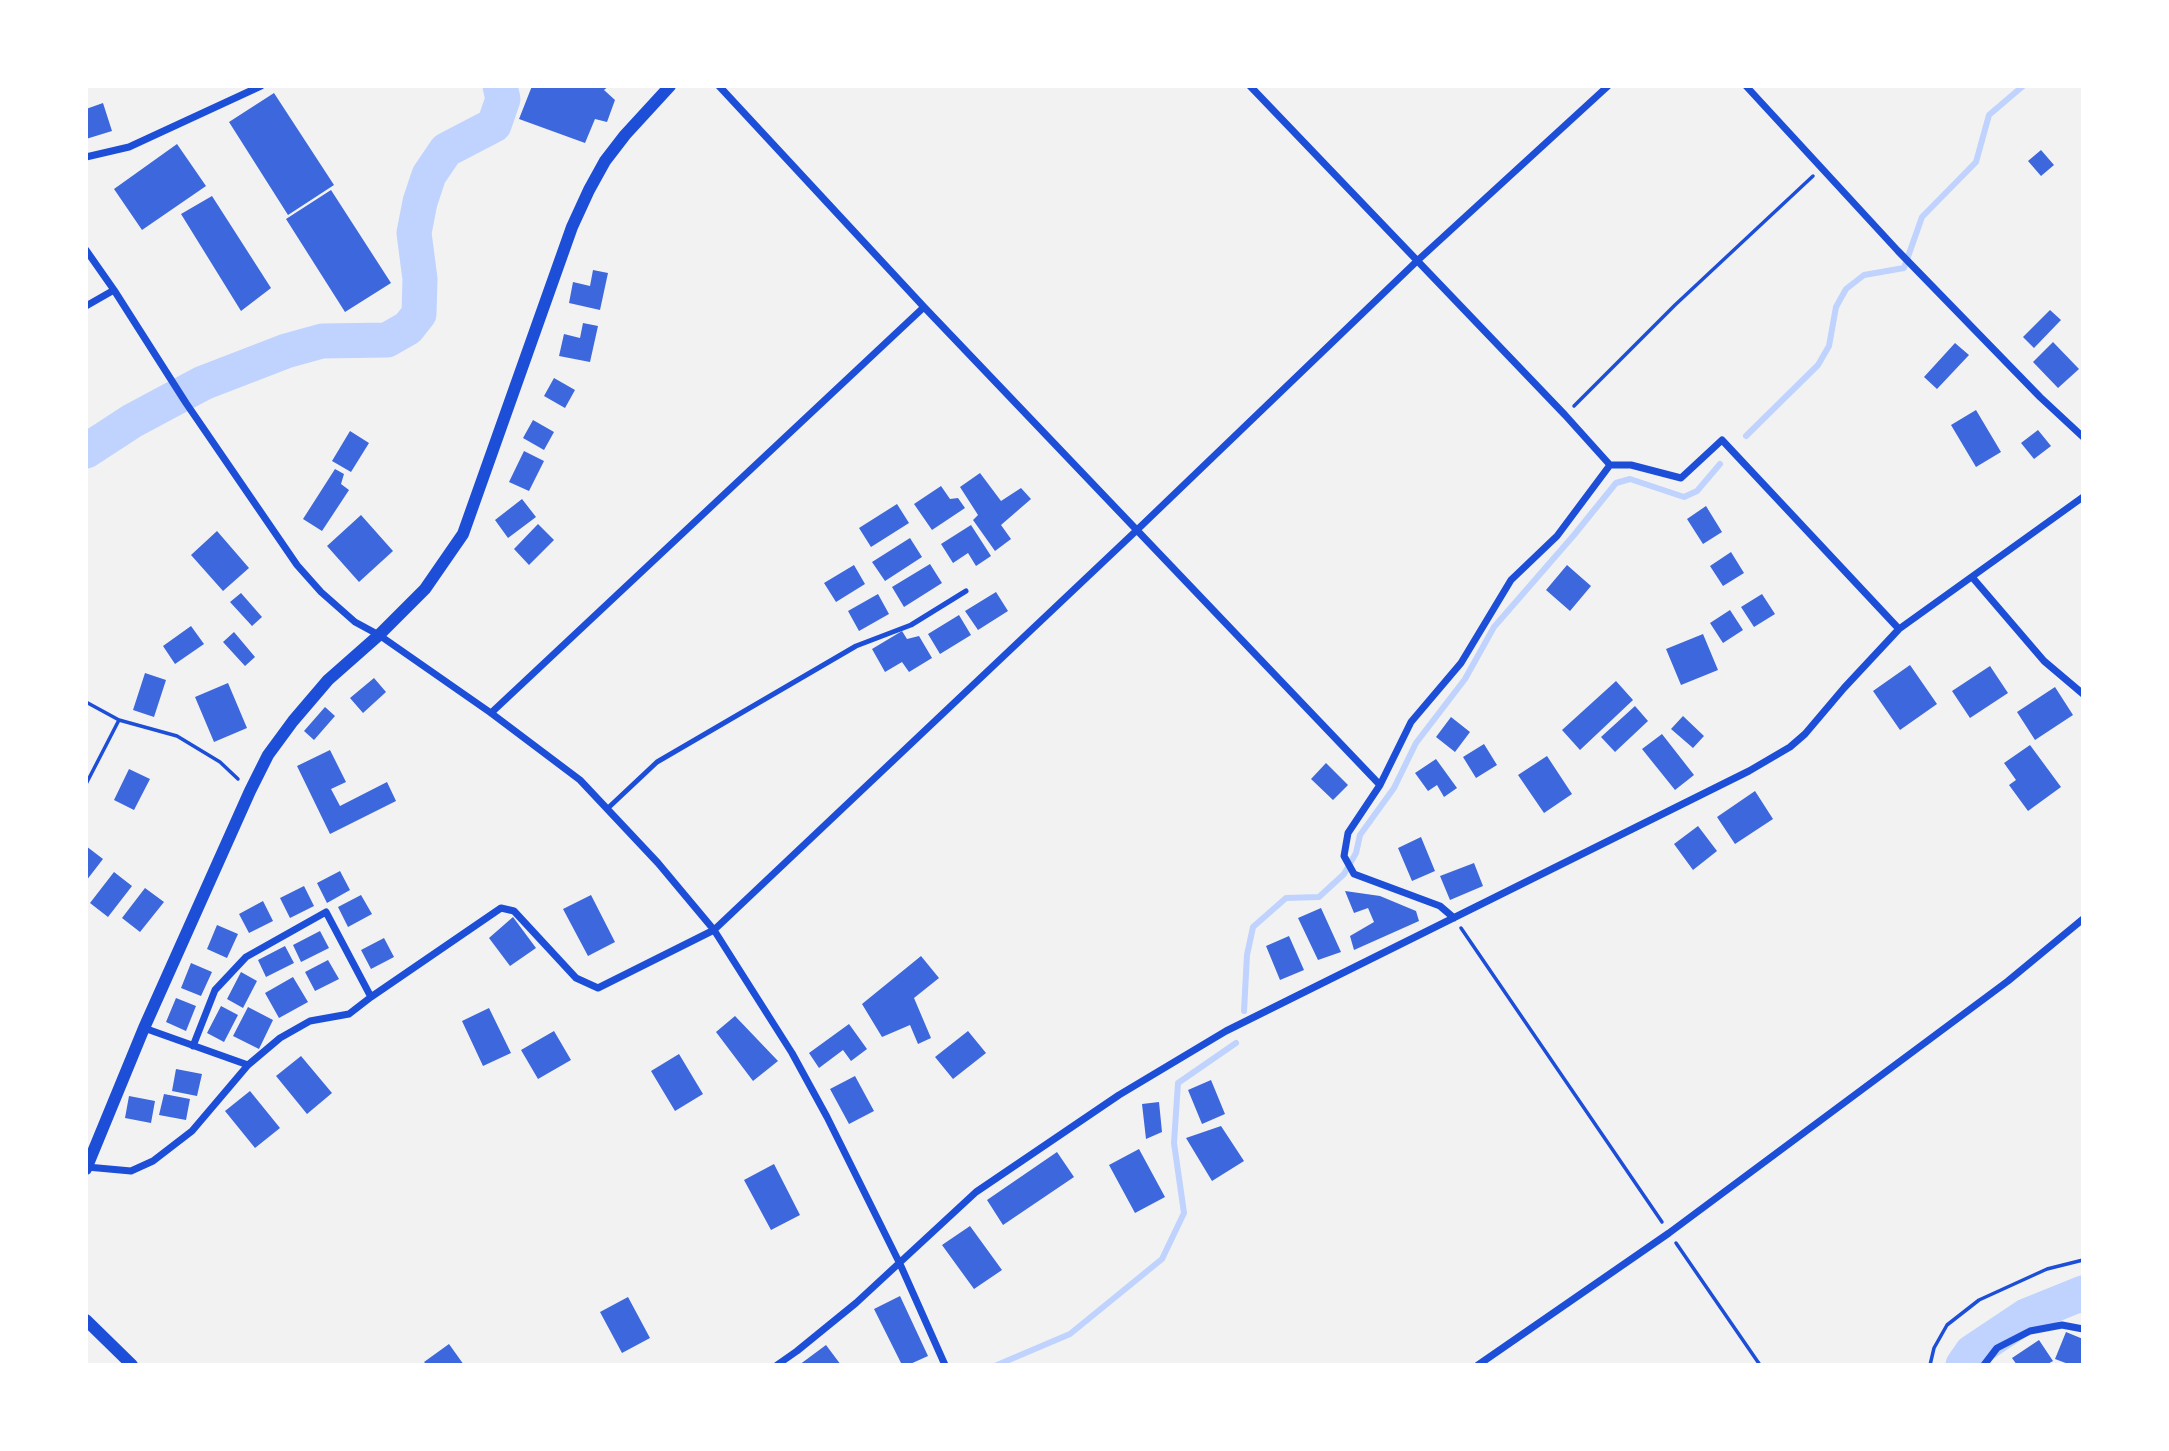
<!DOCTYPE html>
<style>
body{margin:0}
#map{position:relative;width:2169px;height:1451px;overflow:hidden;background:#f2f2f2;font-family:Karla,sans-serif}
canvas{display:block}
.frame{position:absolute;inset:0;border:88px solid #fff;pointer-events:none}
</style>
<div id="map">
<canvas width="2169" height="1451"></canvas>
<div class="frame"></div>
</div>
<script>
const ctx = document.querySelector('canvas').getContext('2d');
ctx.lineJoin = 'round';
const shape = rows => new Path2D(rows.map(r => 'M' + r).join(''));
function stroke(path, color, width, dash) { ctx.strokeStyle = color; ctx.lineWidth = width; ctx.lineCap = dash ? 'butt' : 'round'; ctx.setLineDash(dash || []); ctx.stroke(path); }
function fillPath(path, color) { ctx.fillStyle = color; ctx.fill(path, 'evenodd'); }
const stream = shape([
 [1746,436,1818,365,1829,346,1836,307,1846,289,1864,275,1904,268,1922,217,1976,162,1989,115,2023,86],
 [1244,1011,1247,955,1253,927,1286,898,1319,897,1344,874,1356,853,1360,835,1394,788,1416,743,1465,679,1494,627,1574,535,1616,483,1630,479,1684,497,1697,491,1720,464],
 [997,1365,1070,1334,1162,1259,1184,1213,1174,1143,1178,1083,1236,1043]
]);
const river = shape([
 [86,451,132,421,203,383,286,351,322,341,387,340,408,328,419,314,420,279,414,233,420,202,429,175,446,150,494,125,503,99,500,86],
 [1963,1365,1972,1352,2026,1316,2083,1293]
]);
const building = shape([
 [532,86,609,86,604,90,615,100,607,122,595,119,585,143,519,119],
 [274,93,334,185,288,215,229,122],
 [103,103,112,131,86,139,86,109],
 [177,144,206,186,142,230,114,189],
 [2041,150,2054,165,2041,176,2028,161],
 [331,190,391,283,345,312,286,219],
 [212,196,271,288,241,311,181,214],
 [593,270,608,273,600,310,569,303,573,282,590,286],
 [2050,310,2061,320,2034,348,2023,337],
 [583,323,598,326,590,362,559,356,564,334,580,338],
 [2053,342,2079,369,2058,388,2033,362],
 [1955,343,1969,355,1937,389,1924,377],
 [554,378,575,390,565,408,544,396],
 [1976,410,2001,452,1976,467,1951,425],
 [533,420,554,432,544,450,523,438],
 [2038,430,2051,446,2034,459,2021,443],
 [350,431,369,443,351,472,332,461],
 [524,451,544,461,529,491,509,482],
 [335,469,344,474,341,484,349,490,322,531,303,519],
 [980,473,1001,501,1021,488,1031,499,1001,525,1011,539,995,551,973,520,978,515,960,487],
 [941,486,950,499,958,498,965,508,932,530,914,504],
 [522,499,536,517,508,538,495,520],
 [897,504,909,523,871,547,859,528],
 [1706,506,1722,532,1703,544,1687,519],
 [361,515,393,551,359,582,327,546],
 [538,524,554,540,529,565,514,549],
 [971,525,991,556,976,566,968,553,953,563,941,544],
 [217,531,249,568,223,591,191,555],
 [910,538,922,557,885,581,872,562],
 [1731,552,1744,573,1723,586,1710,566],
 [930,564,942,583,904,607,892,587],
 [854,565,865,584,836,602,824,583],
 [1567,565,1591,586,1570,611,1546,590],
 [996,592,1008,611,978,630,965,611],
 [241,593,262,617,252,626,230,602],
 [878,594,889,614,859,631,848,611],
 [1762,594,1775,614,1754,627,1741,607],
 [1730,610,1743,630,1723,643,1710,623],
 [959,615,971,635,940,654,928,634],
 [191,626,204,644,175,664,163,646],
 [902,631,907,639,919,636,932,658,909,672,902,662,885,672,872,649],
 [234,632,255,657,245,666,223,642],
 [1703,634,1718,670,1681,685,1666,649],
 [1910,665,1937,704,1900,730,1873,691],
 [1990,666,2008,693,1970,718,1952,691],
 [145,673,166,680,154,717,133,710],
 [374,678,386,692,363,713,350,698],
 [1616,681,1633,700,1580,750,1562,730],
 [228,683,247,728,214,742,195,697],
 [2055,687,2073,715,2035,740,2017,712],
 [1635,706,1648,721,1615,752,1601,737],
 [325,707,335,716,314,740,304,731],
 [1683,716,1704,736,1693,748,1671,729],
 [1451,717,1470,732,1455,752,1436,737],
 [1662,734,1694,775,1675,790,1642,749],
 [1484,744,1497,765,1476,778,1463,757],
 [2030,745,2061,787,2028,811,2009,785,2016,780,2004,763],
 [330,750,346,782,331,789,340,806,387,782,396,801,330,834,297,766],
 [1547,756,1572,794,1544,813,1518,775],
 [1436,759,1457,788,1444,797,1437,785,1428,791,1415,773],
 [1326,763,1348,785,1333,800,1311,779],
 [129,769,150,779,134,810,114,800],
 [1755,791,1773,819,1735,844,1717,817],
 [1698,826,1717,851,1693,870,1674,844],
 [1421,837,1435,871,1412,881,1398,848],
 [86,846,103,859,86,881],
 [1474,863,1483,886,1450,900,1440,876],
 [340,871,350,890,327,903,317,883],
 [114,872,132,886,108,917,90,903],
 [304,886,314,906,290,918,280,898],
 [145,888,164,902,140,932,122,918],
 [1345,891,1380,896,1416,911,1419,921,1354,950,1350,936,1374,922,1368,908,1354,913],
 [361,895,372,914,348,927,338,907],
 [591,895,615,942,588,956,563,909],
 [263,901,273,921,249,933,239,914],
 [1321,908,1341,952,1318,960,1298,918],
 [513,917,536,948,510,966,489,938],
 [217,925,238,934,227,958,207,949],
 [320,931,329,948,301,962,293,945],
 [1289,936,1304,970,1280,980,1266,946],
 [384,938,394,957,371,969,361,950],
 [285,946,294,963,266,977,258,960],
 [921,956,939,978,914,998,931,1038,918,1044,910,1025,882,1037,862,1004],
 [328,960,339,979,315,991,305,972],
 [191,963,212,972,201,996,181,988],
 [241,972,257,981,243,1008,227,999],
 [293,977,308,1002,279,1018,265,993],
 [176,998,196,1006,186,1031,166,1022],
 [221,1006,238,1015,224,1042,207,1033],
 [248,1007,273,1020,259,1049,233,1036],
 [489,1008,511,1053,483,1066,462,1021],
 [735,1016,778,1061,753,1081,716,1032],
 [849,1024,867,1049,851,1061,843,1050,819,1068,809,1053],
 [554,1031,571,1060,538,1079,521,1050],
 [968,1031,986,1053,953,1079,935,1057],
 [679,1054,703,1094,675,1111,651,1071],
 [301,1056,332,1093,307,1114,276,1076],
 [176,1069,202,1074,197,1096,172,1091],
 [855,1076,874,1111,849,1124,830,1089],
 [1211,1080,1225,1114,1202,1124,1188,1090],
 [250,1091,280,1128,255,1148,225,1111],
 [164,1094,190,1099,186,1120,159,1115],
 [129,1096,155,1101,151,1123,125,1118],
 [1159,1102,1162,1132,1146,1139,1142,1104],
 [1221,1126,1244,1161,1212,1181,1186,1138],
 [1139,1149,1165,1197,1135,1213,1109,1165],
 [1057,1152,1074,1177,1003,1225,987,1200],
 [774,1164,800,1215,771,1230,744,1180],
 [970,1226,1002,1270,974,1289,942,1245],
 [900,1296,928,1356,908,1365,902,1365,874,1309],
 [628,1297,650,1338,622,1353,600,1312],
 [2066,1332,2083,1339,2083,1365,2071,1365,2055,1359],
 [2039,1340,2053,1361,2046,1365,2017,1365,2012,1358],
 [449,1344,464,1365,427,1365,424,1362],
 [826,1345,841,1365,799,1365]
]);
const path = shape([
 [1574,406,1675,305,1813,176],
 [86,702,119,720,177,736,220,762,238,779],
 [86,784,119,720],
 [1461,928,1662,1222],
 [1676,1243,1760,1365],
 [1930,1365,1934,1348,1947,1325,1979,1300,2047,1269,2083,1260]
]);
const service = shape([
 [607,809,657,762,856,646,911,625,966,591]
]);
const minor = shape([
 [719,86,924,307,1380,785],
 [1250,86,1565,415,1610,465],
 [1746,86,1898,251,2040,397,2083,437],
 [86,157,129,147,261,86],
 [86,250,114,290,186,403,297,565,321,592,355,622,379,635,491,713,580,780,658,863,714,930,792,1053,827,1117,900,1264,945,1365],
 [86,306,114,290],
 [1972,577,2044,661,2083,694],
 [491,713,924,307],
 [1454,918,1440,906,1354,874,1344,856,1348,833,1380,785,1411,722,1461,663,1511,580,1557,536,1610,465,1631,465,1681,478,1722,440,1899,629],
 [144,1028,248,1065],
 [193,1046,215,990,246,957,326,912,371,997],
 [87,1167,131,1171,153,1161,192,1131,248,1065,280,1038,310,1021,349,1014,371,997,501,908,514,911,576,978,598,988,714,930,1138,529,1417,261,1608,86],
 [777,1365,797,1351,856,1303,976,1192,1119,1095,1226,1031,1749,771,1790,747,1805,734,1844,688,1899,629,2083,497],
 [1478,1365,1669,1233,2008,981,2083,919],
 [1984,1365,1997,1348,2030,1331,2062,1325,2083,1329]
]);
const tertiary = shape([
 [86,1169,144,1028,250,791,268,755,293,721,328,680,379,635,425,589,463,534,572,227,589,190,605,161,625,135,670,86],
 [86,1320,132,1365]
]);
stroke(stream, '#bfd3fe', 6);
stroke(river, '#bfd3fe', 35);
fillPath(building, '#3d67dc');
stroke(path, '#1d4ed8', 3.5);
stroke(service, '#1d4ed8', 5);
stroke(minor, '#1d4ed8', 7);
stroke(tertiary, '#1d4ed8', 12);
</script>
